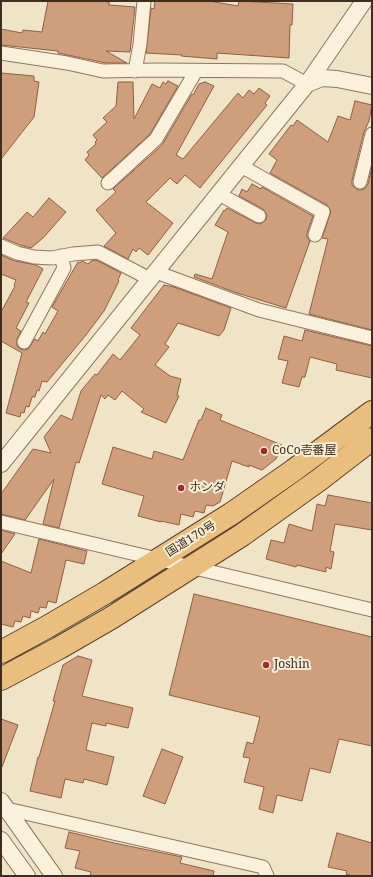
<!DOCTYPE html>
<meta charset="utf-8">
<style>
body{margin:0}
#map{position:relative;width:373px;height:877px;overflow:hidden;background:#f0e4c8;font-family:"Noto Serif",serif}
canvas{display:block}
.frame{position:absolute;inset:0;border:2px solid #3d2e20;pointer-events:none}
</style>
<div id="map">
<canvas width="373" height="877"></canvas>
<div class="frame"></div>
</div>
<script>
const ctx = document.querySelector('canvas').getContext('2d');
ctx.lineJoin = 'round';
function fillPath(path, color) { ctx.fillStyle = color; ctx.fill(path, 'evenodd'); }
const shape = rows => new Path2D(rows.map(r => 'M' + r).join(''));
function stroke(path, color, width, dash) { ctx.strokeStyle = color; ctx.lineWidth = width; ctx.lineCap = dash ? 'butt' : 'round'; ctx.setLineDash(dash || []); ctx.stroke(path); }
function drawText(font, color, halo, rows, align = 'center') {
  ctx.font = font + ' "Noto Serif","Noto Sans JP",serif'; ctx.lineWidth = 4; ctx.setLineDash([]); ctx.textBaseline = 'middle'; ctx.strokeStyle = halo; ctx.fillStyle = color; for (const [text, x, y, turn = 0] of rows) {
    ctx.save(); ctx.translate(x, y); ctx.rotate((+turn || 0) * Math.PI / 180); ctx.textAlign = isNaN(turn) ? turn : align; if (halo) ctx.strokeText(text, 0, 0); ctx.fillText(text, 0, 0); ctx.restore();
  }
}
const building = shape([
 [48,1,99,1,109,2,109,5,135,7,130,52,106,51,127,63,106,63,58,53,58,51,1,45,1,29,22,33,23,30,42,32,48,1],
 [155,1,209,1,238,6,239,1,293,4,292,25,290,25,289,58,217,53,217,59,181,56,182,55,146,53,151,8,154,9,155,1],
 [1,73,34,76,34,81,39,82,34,117,1,159,1,73],
 [168,81,178,86,150,134,102,178,85,160,89,155,87,152,96,144,95,142,97,140,93,135,107,122,103,118,116,106,118,82,133,82,134,119,152,84,160,88,163,82,166,84,168,81],
 [205,82,214,86,176,155,183,159,238,93,243,98,249,90,254,94,259,88,270,96,265,103,267,105,200,188,185,175,177,184,170,178,146,202,173,223,148,255,139,248,136,252,133,249,128,259,104,246,116,233,96,210,116,192,113,189,162,145,192,94,193,95,199,84,205,82],
 [355,101,372,105,369,121,364,132,352,180,352,185,358,190,362,190,365,188,368,184,372,167,372,330,309,314,328,239,322,238,331,211,327,205,270,173,277,160,269,154,291,125,293,126,297,120,328,142,338,116,350,120,355,101],
 [252,184,261,189,262,187,313,216,307,233,307,237,310,241,286,308,237,293,194,277,195,274,212,279,228,232,215,225,224,210,225,211,227,208,256,223,260,224,266,220,267,215,263,209,239,196,242,189,247,192,252,184],
 [49,198,66,212,43,238,31,248,20,245,3,238,27,212,33,217,49,198],
 [1,255,15,261,36,265,43,269,26,302,29,303,16,328,21,331,17,339,17,346,20,349,24,350,28,349,35,339,38,341,43,332,45,334,58,311,52,307,78,262,80,263,82,261,88,264,91,261,96,260,121,273,118,280,119,281,104,311,86,335,47,382,42,381,39,391,37,390,35,397,32,397,29,407,26,406,24,413,21,412,20,417,6,413,22,353,1,341,1,312,15,286,14,285,16,280,1,274,1,255],
 [164,285,174,287,231,308,224,330,219,336,178,323,165,344,169,347,155,365,170,376,181,379,177,395,179,396,166,423,141,412,144,409,122,391,115,400,108,395,105,399,101,395,79,463,76,462,59,528,43,524,54,479,25,520,1,514,1,494,33,449,51,453,44,437,61,415,72,420,81,391,95,374,97,375,113,354,120,360,140,335,131,328,164,285],
 [305,330,372,346,372,378,336,370,337,364,310,357,305,377,302,377,299,387,282,383,288,361,278,359,284,336,302,341,305,330],
 [206,408,222,415,220,420,282,445,276,459,262,470,249,465,249,467,232,461,220,502,213,506,206,505,204,513,195,511,193,517,181,514,179,525,161,521,161,522,138,516,144,496,102,484,113,447,152,459,154,451,183,460,199,420,201,420,206,408],
 [328,495,372,503,372,530,335,524,330,551,334,552,331,569,326,567,326,572,297,565,296,567,266,559,271,540,284,543,289,524,312,531,317,504,325,506,328,495],
 [1,530,15,534,1,554,1,530],
 [39,539,87,551,84,564,66,560,56,603,48,601,46,608,40,607,38,613,31,611,30,618,23,616,21,622,15,621,13,627,1,624,1,561,31,573,39,539],
 [194,594,372,637,372,746,339,739,330,773,310,768,302,801,277,795,273,813,259,809,264,787,244,782,250,758,243,757,247,742,253,744,260,717,169,695,194,594],
 [78,656,92,660,82,696,133,708,128,728,106,723,106,726,92,723,86,750,114,757,107,785,84,779,83,783,65,779,61,798,30,791,38,757,39,757,55,701,53,701,63,665,78,656],
 [1,719,18,725,2,767,1,767,1,719],
 [162,749,183,757,165,804,143,796,162,749],
 [69,832,114,843,182,857,180,863,214,871,213,876,90,876,91,872,75,868,80,851,65,848,69,832],
 [337,833,372,843,372,876,353,876,346,874,347,871,328,867,337,833]
]);
const minor = shape([
 [1,53,67,63,103,71,157,70,283,71,307,84],
 [135,71,140,44,144,1],
 [241,166,323,212,315,235],
 [360,182,372,134],
 [108,183,156,139,196,71],
 [219,194,259,216],
 [1,246,17,253,34,257,52,258,73,254,98,252,150,279],
 [156,272,259,310,372,338],
 [24,342,64,268,61,256],
 [1,522,372,610],
 [7,809,263,867,267,876]
]);
const tertiary = shape([
 [307,84,322,78,337,79,372,86],
 [1,464,307,84,364,1],
 [1,801,54,876],
 [1,840,27,876]
]);
const trunk = shape([
 [1,652,47,627,105,593,231,514,294,470,372,412],
 [1,679,59,648,111,618,242,535,319,480,372,439]
]);
const markers = [
 [264,451,4,"#9e2a2b"],
 [181,488,4,"#9e2a2b"],
 [266,665,4,"#9e2a2b"]
];
const poiNames = [
 ["CoCo壱番屋",272,451],
 ["ホンダ",189,488],
 ["Joshin",274,665]
];
const streetNames = [
 ["国道170号",191,539,-32]
];
fillPath(building, '#cf9f7d');
stroke(building, '#8d5f41', 1);
stroke(minor, '#8d765c', 15);
stroke(tertiary, '#8d765c', 18);
stroke(trunk, '#5b4430', 24);
stroke(minor, '#faf1dc', 13);
stroke(tertiary, '#faf1dc', 16);
stroke(trunk, '#eabe7c', 22);
for (const [x, y, r, color] of markers) { const dot = new Path2D(); dot.arc(x, y, r, 0, 2 * Math.PI); ctx.fillStyle = color; ctx.fill(dot); stroke(dot, '#f7eed8', 1.5); }
drawText('12px', '#3d2e20', '#f7eed8', poiNames, 'left');
drawText('12px', '#3d2e20', '#f7eed8', streetNames);
</script>
